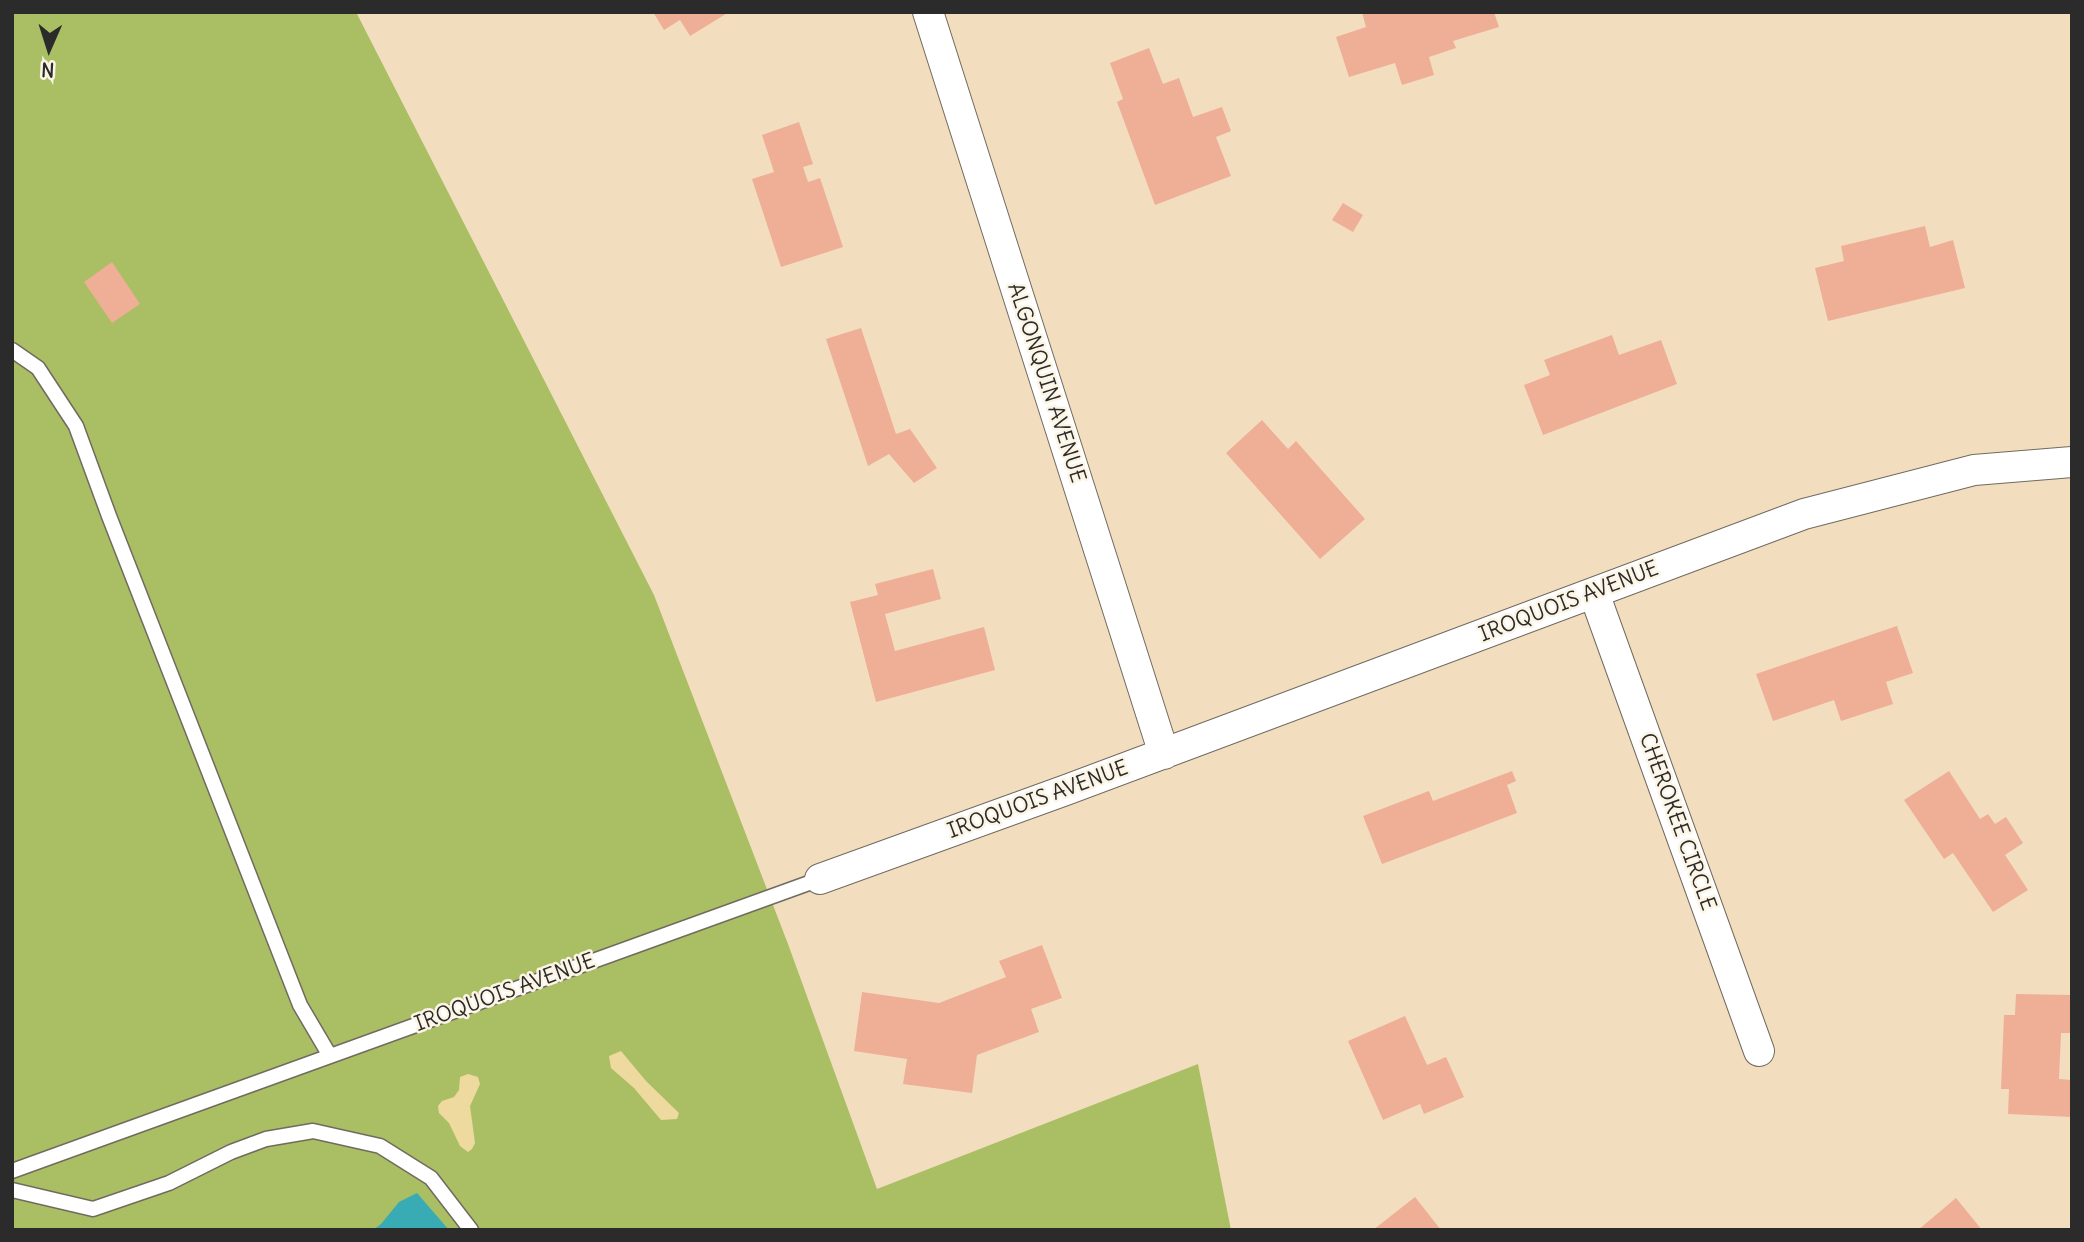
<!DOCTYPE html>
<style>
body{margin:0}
#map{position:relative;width:2084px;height:1242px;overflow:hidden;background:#f2debf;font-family:Delius,sans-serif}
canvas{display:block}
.frame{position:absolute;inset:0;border:14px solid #2b2b2b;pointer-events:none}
.north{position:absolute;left:14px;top:14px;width:70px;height:70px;-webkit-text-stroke:5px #fcf5e5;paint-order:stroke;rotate:183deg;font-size:19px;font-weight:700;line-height:28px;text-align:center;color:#2b2b2b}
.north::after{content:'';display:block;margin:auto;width:24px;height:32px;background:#2b2b2b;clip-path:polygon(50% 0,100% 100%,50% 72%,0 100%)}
</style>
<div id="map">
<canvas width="2084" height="1242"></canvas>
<div class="frame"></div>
<div class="north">N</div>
</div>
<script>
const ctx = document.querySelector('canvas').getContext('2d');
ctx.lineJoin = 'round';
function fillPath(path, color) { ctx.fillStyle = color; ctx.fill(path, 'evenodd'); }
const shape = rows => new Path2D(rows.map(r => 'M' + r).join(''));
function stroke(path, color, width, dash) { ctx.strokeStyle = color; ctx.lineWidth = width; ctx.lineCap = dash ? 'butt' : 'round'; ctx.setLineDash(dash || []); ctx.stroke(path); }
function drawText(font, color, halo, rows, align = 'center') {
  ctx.font = font + ' Delius,sans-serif'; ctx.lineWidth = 5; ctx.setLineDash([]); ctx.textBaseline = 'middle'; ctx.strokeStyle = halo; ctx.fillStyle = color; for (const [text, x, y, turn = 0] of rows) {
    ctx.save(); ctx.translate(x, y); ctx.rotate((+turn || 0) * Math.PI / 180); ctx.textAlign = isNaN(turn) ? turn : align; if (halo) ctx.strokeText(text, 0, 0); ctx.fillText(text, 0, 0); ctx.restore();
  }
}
const green = shape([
 [12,12,356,12,654,595,788,944,877,1189,1198,1064,1231,1230,12,1230]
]);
const sand = shape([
 [621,1051,646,1081,679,1113,677,1119,661,1120,634,1088,611,1068,609,1056],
 [468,1074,478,1077,480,1084,470,1106,475,1143,472,1149,468,1152,460,1146,449,1123,439,1113,438,1106,442,1101,454,1097,459,1090,460,1077]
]);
const water = shape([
 [417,1193,449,1230,373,1230,381,1224,399,1202]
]);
const building = shape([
 [653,12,729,12,690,36,680,20,664,30],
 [1362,12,1494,12,1499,27,1453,41,1456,48,1429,57,1434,75,1402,85,1395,63,1349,77,1336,37,1366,27],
 [1149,48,1163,84,1179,78,1193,117,1222,107,1231,131,1216,137,1231,176,1155,205,1117,102,1123,99,1110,63],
 [799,122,813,164,803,167,808,182,820,178,843,247,781,267,752,179,774,172,762,135],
 [1343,203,1363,215,1353,232,1332,220],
 [1925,226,1930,247,1953,240,1965,288,1828,321,1815,268,1844,261,1841,246],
 [112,262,140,304,112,323,84,282],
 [861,328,896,434,910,429,937,468,914,483,889,454,868,466,826,339],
 [1612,335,1619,355,1661,340,1677,384,1543,435,1524,385,1550,375,1544,360],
 [1262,420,1288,449,1296,441,1365,519,1320,559,1226,453],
 [933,569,941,599,885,614,895,651,984,627,995,670,876,702,850,602,878,595,875,584],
 [1897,626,1913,673,1886,682,1893,704,1841,721,1834,700,1773,721,1756,674],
 [1512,771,1516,781,1507,785,1517,813,1382,864,1363,816,1429,791,1433,801],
 [1949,771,1980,819,1988,814,1995,824,2006,817,2023,843,2005,855,2028,890,1993,912,1953,853,1944,859,1904,800],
 [1042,945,1062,998,1031,1009,1039,1032,977,1055,972,1093,903,1084,907,1059,854,1051,862,992,939,1003,1006,977,999,961],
 [2016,994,2072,995,2072,1033,2061,1033,2059,1079,2072,1080,2072,1117,2008,1114,2009,1089,2001,1089,2004,1015,2015,1015],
 [1405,1016,1427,1065,1446,1057,1464,1097,1424,1114,1420,1104,1383,1120,1348,1041],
 [1415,1197,1441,1230,1373,1230],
 [1956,1198,1982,1230,1918,1230]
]);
const lane = shape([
 [12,350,38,368,76,426,109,516,300,1005,330,1056],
 [12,1171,820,879],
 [12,1190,93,1209,169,1183,231,1152,266,1139,313,1131,380,1146,431,1178,471,1230]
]);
const street = shape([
 [928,12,1164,754],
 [1594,593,1759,1051],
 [820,879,1066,790,1804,514,1974,470,2072,462]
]);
const streetNames = [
 ["ALGONQUIN AVENUE",1046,383,72],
 ["IROQUOIS AVENUE",1569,602,-21],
 ["IROQUOIS AVENUE",1038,800,-20],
 ["CHEROKEE CIRCLE",1677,822,70],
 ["IROQUOIS AVENUE",505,993,-20]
];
fillPath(green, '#aabf63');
fillPath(sand, '#eeda9e');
fillPath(water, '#39abb4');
fillPath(building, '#efae96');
stroke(lane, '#716a5f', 17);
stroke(street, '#716a5f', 32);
stroke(lane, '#fff', 14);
stroke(street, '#fff', 30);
drawText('21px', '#2b2b2b', '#fcf5e5', streetNames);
</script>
